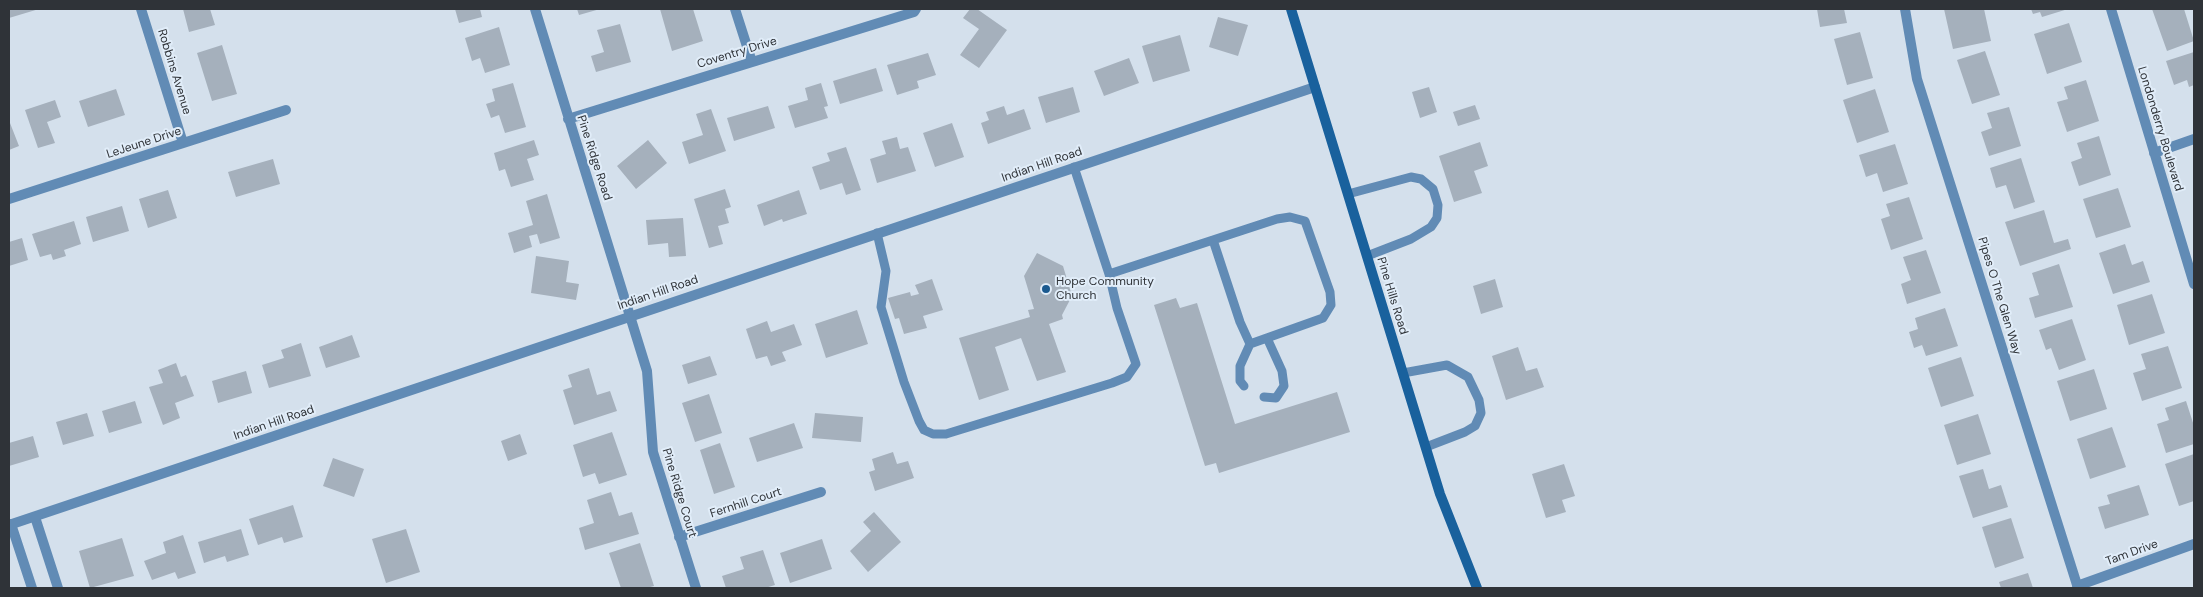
<!DOCTYPE html>
<style>
body{margin:0}
#map{position:relative;width:2203px;height:597px;overflow:hidden;background:#d4e0ec;font-family:"DM Sans",sans-serif}
canvas{display:block}
.frame{position:absolute;inset:0;border:10px solid #2f3338;pointer-events:none}
</style>
<div id="map">
<canvas width="2203" height="597"></canvas>
<div class="frame"></div>
</div>
<script>
const ctx = document.querySelector('canvas').getContext('2d');
ctx.lineJoin = 'round';
function fillPath(path, color) { ctx.fillStyle = color; ctx.fill(path, 'evenodd'); }
const shape = rows => new Path2D(rows.map(r => 'M' + r).join(''));
function stroke(path, color, width, dash) { ctx.strokeStyle = color; ctx.lineWidth = width; ctx.lineCap = dash ? 'butt' : 'round'; ctx.setLineDash(dash || []); ctx.stroke(path); }
function drawText(font, color, halo, rows, align = 'center') {
  ctx.font = font + ' "DM Sans",sans-serif'; ctx.lineWidth = 4; ctx.setLineDash([]); ctx.textBaseline = 'middle'; ctx.strokeStyle = halo; ctx.fillStyle = color; for (const [text, x, y, turn = 0] of rows) {
    ctx.save(); ctx.translate(x, y); ctx.rotate((+turn || 0) * Math.PI / 180); ctx.textAlign = isNaN(turn) ? turn : align; if (halo) ctx.strokeText(text, 0, 0); ctx.fillText(text, 0, 0); ctx.restore();
  }
}
const building = shape([
 [9,9,39,9,9,18],
 [183,9,210,9,215,25,189,32],
 [455,9,480,9,482,17,459,23],
 [577,9,600,9,579,15],
 [660,9,693,9,703,41,672,51],
 [970,9,977,9,1007,30,979,68,960,55,979,29,963,18],
 [1817,9,1844,9,1847,23,1820,27],
 [1944,9,1984,9,1991,41,1953,49],
 [2031,9,2068,9,2042,17,2040,12,2033,14],
 [2152,9,2184,9,2194,41,2167,51],
 [1218,17,1248,25,1238,56,1209,47],
 [2069,23,2082,62,2047,74,2034,34],
 [620,24,631,62,596,72,591,56,604,52,597,30],
 [499,27,510,65,485,73,480,58,472,61,465,38],
 [1860,32,1873,78,1847,85,1834,39],
 [1180,35,1190,71,1153,82,1142,46],
 [222,45,237,94,212,101,197,53],
 [1985,51,2000,95,1972,104,1957,60],
 [2194,52,2194,85,2189,87,2187,80,2174,85,2166,61],
 [928,53,936,75,917,81,919,88,897,95,887,65],
 [1129,58,1139,83,1104,96,1094,71],
 [876,68,883,91,840,104,833,81],
 [2086,80,2099,121,2067,132,2057,102,2068,99,2064,87],
 [513,83,526,127,505,133,499,115,491,118,486,104,495,101,492,89],
 [821,83,828,106,824,107,828,118,795,128,788,106,808,100,805,88],
 [1073,87,1080,112,1046,123,1038,97],
 [1429,87,1437,112,1420,118,1412,92],
 [116,89,125,115,88,127,79,101],
 [1875,89,1889,132,1857,143,1843,100],
 [55,100,61,117,47,122,55,143,38,148,25,110],
 [1475,105,1480,119,1458,126,1453,112],
 [768,106,775,128,734,141,727,118],
 [1004,106,1007,115,1024,109,1031,129,988,144,981,123,989,120,986,112],
 [2009,107,2021,146,1989,156,1981,132,1992,128,1987,113],
 [711,109,726,151,689,164,682,142,703,135,696,114],
 [10,123,19,146,9,150,9,124],
 [952,123,964,157,935,167,923,133],
 [2099,136,2111,175,2079,186,2071,162,2082,158,2077,143],
 [897,137,900,149,908,147,916,171,877,183,870,159,886,154,882,141],
 [534,140,539,155,527,159,534,180,511,187,505,169,499,171,494,153],
 [648,140,667,163,636,189,617,166],
 [1480,142,1488,166,1474,171,1482,193,1454,202,1439,156],
 [1895,144,1908,184,1883,192,1877,173,1866,177,1859,155],
 [846,147,861,190,846,195,842,183,820,190,812,167,830,161,827,153],
 [2021,158,2035,202,2014,209,2006,185,1996,188,1990,168],
 [273,159,280,184,236,197,228,172],
 [2118,188,2131,227,2096,238,2083,199],
 [725,189,731,207,725,209,729,223,718,226,723,244,709,248,694,199],
 [168,190,177,218,148,228,139,199],
 [799,190,807,214,783,222,782,219,764,226,757,205],
 [547,194,560,238,540,244,537,234,529,236,532,247,514,253,508,233,533,225,526,201],
 [1909,197,1923,239,1891,250,1881,219,1890,216,1886,204],
 [122,206,129,231,93,242,86,217],
 [2044,210,2054,243,2068,239,2071,249,2020,266,2005,222],
 [683,218,686,256,669,257,668,243,648,245,646,220],
 [74,221,81,244,64,250,66,256,53,260,51,254,40,257,32,234],
 [22,238,28,260,9,266,9,242],
 [2125,244,2132,265,2143,261,2150,282,2113,294,2099,253],
 [1926,250,1941,293,1907,304,1901,284,1911,280,1903,257],
 [1037,253,1063,266,1072,296,1062,315,1063,319,1049,324,1066,372,1037,381,1021,338,995,347,1009,390,979,400,959,338,1030,317,1028,310,1034,309,1024,276],
 [536,256,569,261,566,282,579,284,576,300,531,293],
 [2059,264,2073,307,2035,318,2029,298,2039,295,2032,273],
 [932,279,943,310,923,316,927,328,904,334,899,318,895,319,888,298,910,292,911,296,919,294,915,285],
 [1495,279,1503,307,1481,314,1473,286],
 [2152,294,2165,333,2129,345,2117,305],
 [1176,298,1180,308,1197,303,1235,424,1337,392,1350,432,1219,473,1216,463,1205,466,1154,305],
 [1945,308,1958,346,1926,356,1922,345,1914,348,1909,332,1918,329,1915,318],
 [857,310,868,344,826,358,815,324],
 [2072,319,2086,360,2059,370,2051,348,2046,350,2039,330],
 [767,321,771,332,794,324,802,345,782,352,786,361,771,366,767,356,756,359,746,329],
 [352,335,360,357,326,368,319,347],
 [301,343,311,376,269,388,262,365,284,358,281,350],
 [2168,346,2182,388,2142,401,2133,373,2146,369,2141,354],
 [1518,347,1526,371,1537,368,1544,387,1506,400,1492,356],
 [710,356,717,375,688,384,682,365],
 [1961,357,1974,396,1941,407,1928,368],
 [176,363,181,377,186,375,194,396,175,403,180,418,163,425,149,387,163,383,158,370],
 [589,368,597,395,610,391,617,411,574,425,563,390,572,387,568,375],
 [2094,369,2107,409,2070,421,2057,381],
 [246,371,252,393,218,403,212,381],
 [709,394,722,433,695,442,682,403],
 [135,401,142,423,109,433,102,411],
 [2186,401,2194,426,2194,444,2166,453,2157,424,2169,420,2165,408],
 [87,413,94,436,63,445,56,422],
 [815,413,863,417,861,442,812,438],
 [1978,414,1991,454,1957,465,1944,425],
 [794,423,803,448,757,462,749,438],
 [2112,427,2126,467,2090,479,2077,439],
 [612,432,627,475,599,484,595,473,583,477,573,445],
 [520,434,527,454,508,461,501,441],
 [33,436,39,457,9,466,9,443],
 [720,443,735,487,714,494,700,450],
 [893,452,897,464,908,461,914,478,875,491,869,472,875,470,872,459],
 [2194,454,2194,501,2179,506,2165,464],
 [333,458,364,469,354,497,323,486],
 [1564,464,1575,496,1562,500,1566,512,1546,518,1532,474],
 [1983,469,1989,489,2001,485,2008,507,1973,518,1959,476],
 [2139,485,2149,515,2105,529,2098,507,2110,504,2107,495],
 [611,492,619,516,632,512,639,534,585,550,579,528,594,523,587,500],
 [293,505,303,537,284,543,282,537,258,545,249,519],
 [874,512,901,542,868,572,850,551,871,531,863,522],
 [2011,518,2024,558,1995,568,1982,527],
 [241,529,249,555,227,562,225,556,204,563,198,542],
 [406,529,420,572,386,583,372,539],
 [183,535,196,573,178,579,175,572,152,580,144,561,166,553,163,542],
 [122,538,134,576,90,588,79,551],
 [822,539,832,569,790,583,780,553],
 [640,543,654,586,646,588,621,588,609,553],
 [763,550,775,585,765,588,726,588,722,576,744,569,740,557],
 [2028,573,2033,588,2001,588,1999,582]
]);
const service = shape([
 [1074,167,1109,274,1213,240,1277,219,1290,217,1305,221,1330,292,1331,305,1323,318,1250,344,1240,322,1213,240],
 [1348,194,1411,177,1421,179,1433,189,1438,205,1437,218,1431,227,1411,239,1367,256],
 [877,233,886,271,881,307,904,382,919,421,924,430,933,434,946,434,1112,383,1127,377,1136,364,1117,308,1109,274],
 [1403,373,1447,365,1468,377,1479,400,1481,413,1475,426,1465,432,1426,447],
 [1244,386,1240,381,1240,366,1250,344],
 [1264,397,1276,398,1284,386,1282,371,1267,338]
]);
const minor = shape([
 [141,9,183,143],
 [535,9,647,371,653,452,696,588],
 [735,9,752,62],
 [1905,9,1917,79,2078,588],
 [2111,9,2194,284],
 [568,119,914,12,916,9],
 [2154,153,2194,139],
 [9,199,286,110],
 [35,517,58,588],
 [11,524,32,588],
 [679,537,821,492],
 [2077,586,2194,544]
]);
const tertiary = shape([
 [9,525,1315,87]
]);
const secondary = shape([
 [1291,9,1440,494,1477,588]
]);
const markers = [
 [1046,289,5,"#1a598f"]
];
const streetNames = [
 ["Coventry Drive",737,53,-17],
 ["Robbins Avenue",174,72,73],
 ["Londonderry Boulevard",2160,129,73],
 ["LeJeune Drive",144,143,-18],
 ["Pine Ridge Road",594,158,72],
 ["Indian Hill Road",1042,165,-19],
 ["Indian Hill Road",658,293,-19],
 ["Pine Hills Road",1392,296,73],
 ["Pipes O The Glen Way",1999,296,73],
 ["Indian Hill Road",274,423,-19],
 ["Pine Ridge Court",679,493,73],
 ["Fernhill Court",746,503,-18],
 ["Tam Drive",2132,553,-20]
];
const poiNames = [
 ["Hope Community",1056,282],
 ["Church",1056,296]
];
fillPath(building, '#a5b0bc');
stroke(service, '#618bb5', 9);
stroke(minor, '#618bb5', 10);
stroke(tertiary, '#618bb5', 10);
stroke(secondary, '#19619d', 10);
for (const [x, y, r, color] of markers) { const dot = new Path2D(); dot.arc(x, y, r, 0, 2 * Math.PI); ctx.fillStyle = color; ctx.fill(dot); stroke(dot, '#e1edf9', 2); }
drawText('12px', '#2f3338', '#e1edf9', streetNames);
drawText('12px', '#2f3338', '#e1edf9', poiNames, 'left');
</script>
